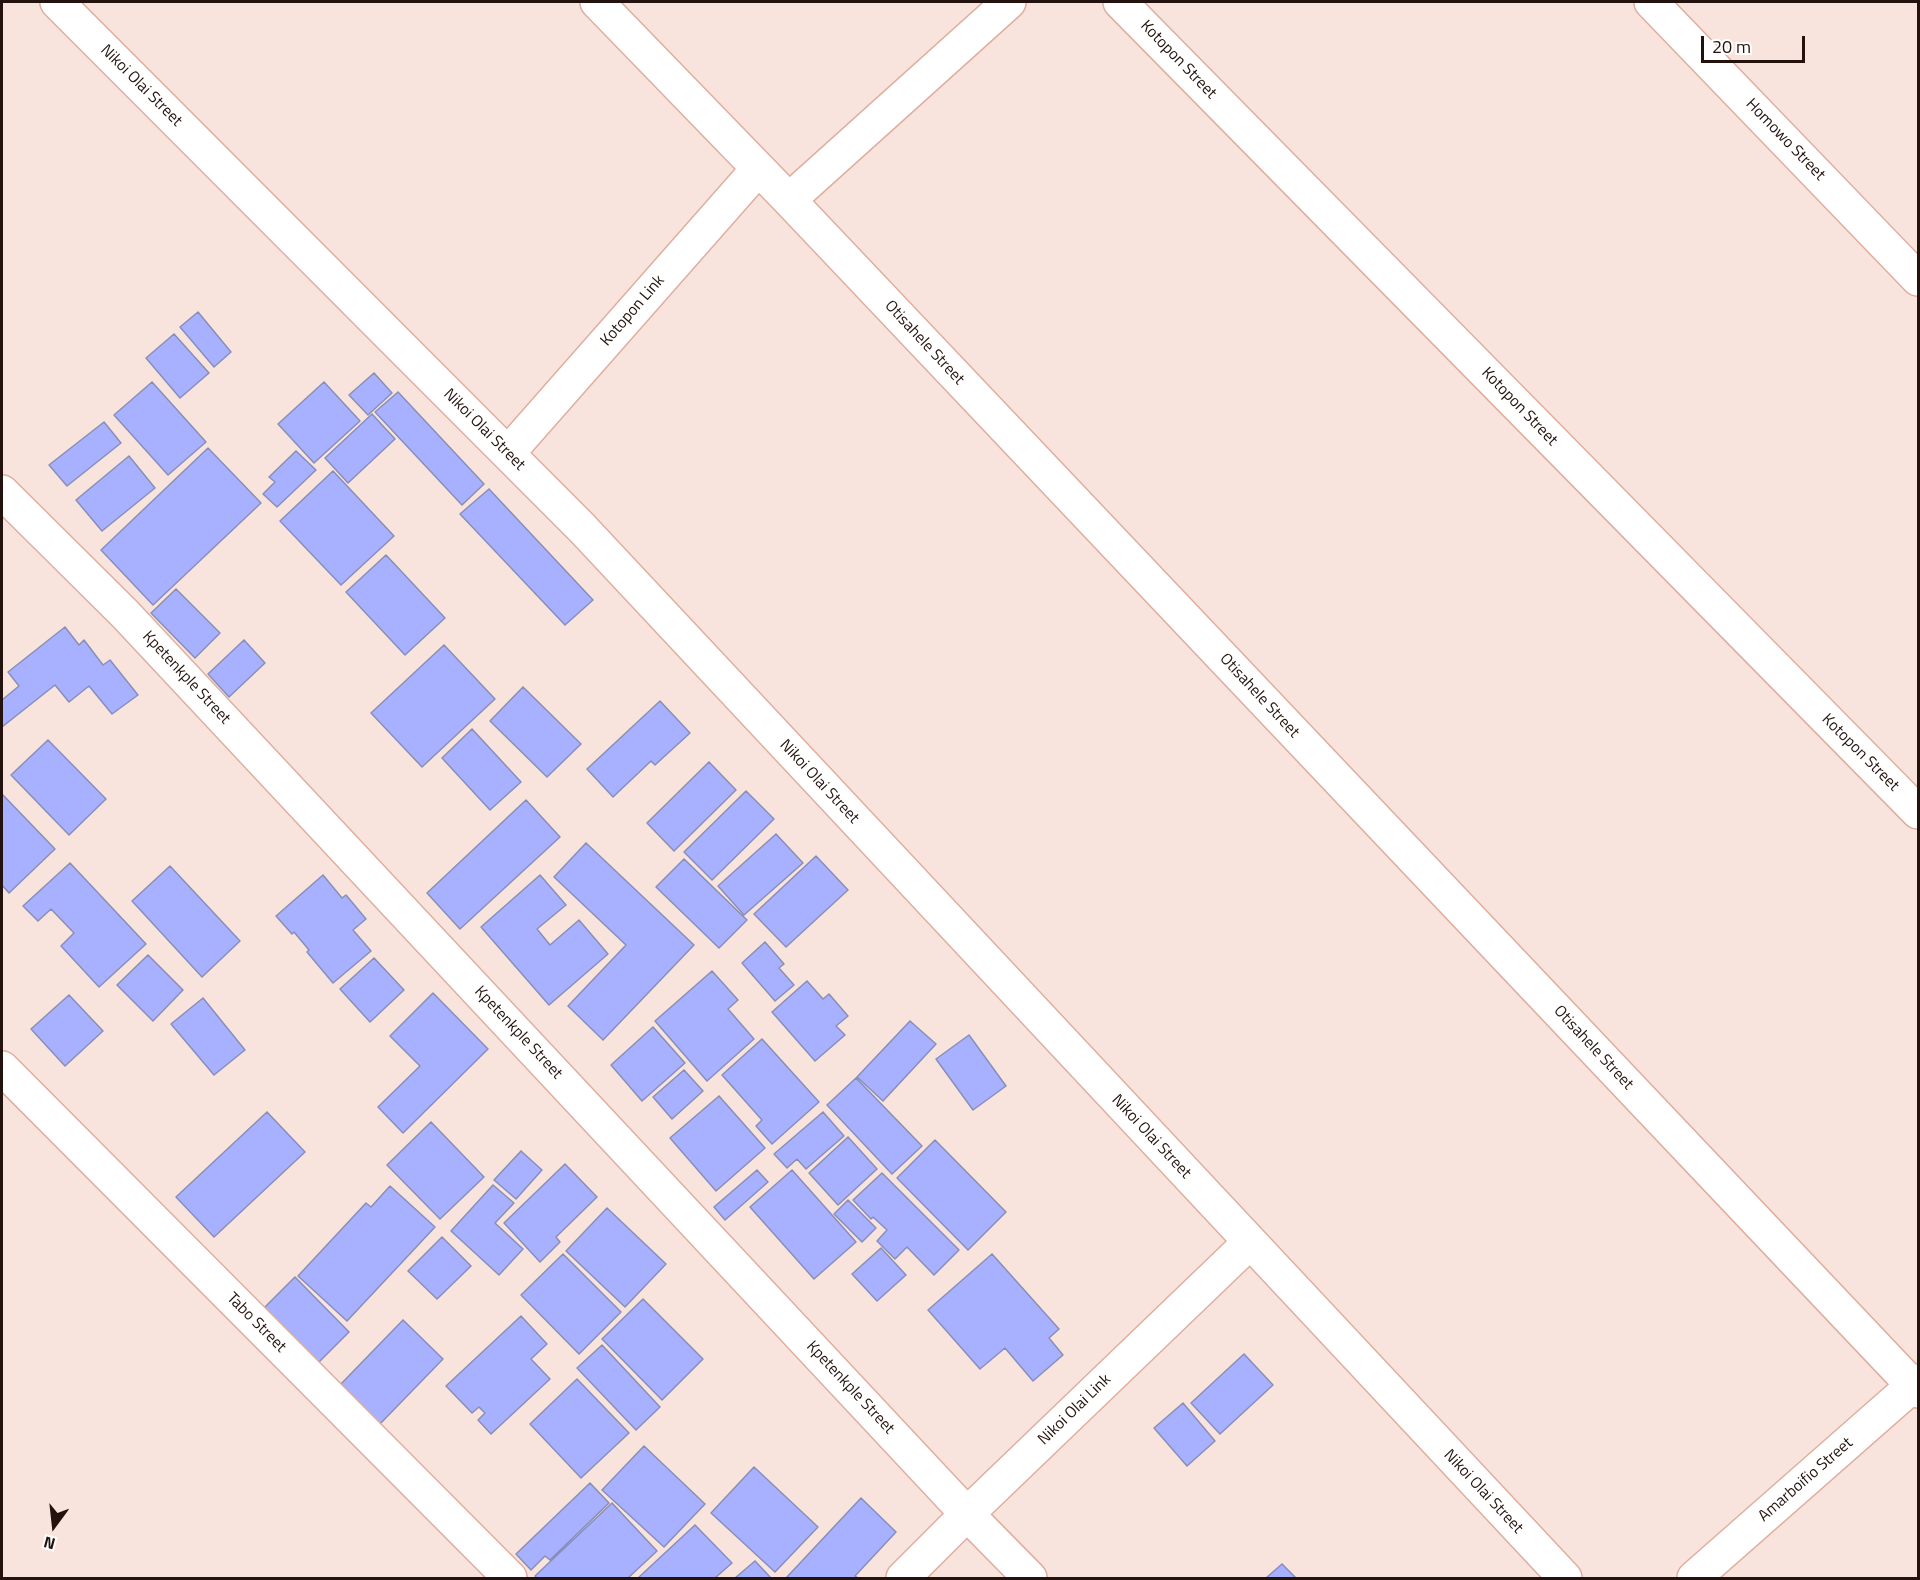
<!DOCTYPE html>
<style>
body{margin:0}
#map{position:relative;width:1920px;height:1580px;overflow:hidden;background:#f8e4dd;font-family:"Titillium Web",sans-serif}
canvas{display:block}
.frame{position:absolute;inset:0;border:3px solid #23120d;pointer-events:none}
.north{position:absolute;left:24px;top:1496px;width:60px;height:60px;-webkit-text-stroke:4px #fff;paint-order:stroke;rotate:195deg;font-size:16px;font-weight:700;line-height:24px;text-align:center;color:#23120d}
.north::after{content:'';display:block;margin:auto;width:21px;height:27px;background:#23120d;clip-path:polygon(50% 0,100% 100%,50% 72%,0 100%)}
.scale{position:absolute;left:1701px;top:36px;width:104px;height:27px;box-sizing:border-box;border:3px solid #23120d;border-top:0;padding-left:8px;font-size:18px;line-height:21px;white-space:nowrap;color:#23120d;-webkit-text-stroke:4px #fff;paint-order:stroke}
</style>
<div id="map">
<canvas width="1920" height="1580"></canvas>
<div class="frame"></div>
<div class="north">N</div>
<div class="scale">20 m</div>
</div>
<script>
const ctx = document.querySelector('canvas').getContext('2d');
ctx.lineJoin = 'round';
function fillPath(path, color) { ctx.fillStyle = color; ctx.fill(path, 'evenodd'); }
const shape = rows => new Path2D(rows.map(r => 'M' + r).join(''));
function stroke(path, color, width, dash) { ctx.strokeStyle = color; ctx.lineWidth = width; ctx.lineCap = dash ? 'butt' : 'round'; ctx.setLineDash(dash || []); ctx.stroke(path); }
function drawText(font, color, halo, rows, align = 'center') {
  ctx.font = font + ' "Titillium Web",sans-serif'; ctx.lineWidth = 5; ctx.setLineDash([]); ctx.textBaseline = 'middle'; ctx.strokeStyle = halo; ctx.fillStyle = color; for (const [text, x, y, turn = 0] of rows) {
    ctx.save(); ctx.translate(x, y); ctx.rotate((+turn || 0) * Math.PI / 180); ctx.textAlign = isNaN(turn) ? turn : align; if (halo) ctx.strokeText(text, 0, 0); ctx.fillText(text, 0, 0); ctx.restore();
  }
}
const building = shape([
 [198,312,231,352,214,367,180,327,198,312],
 [174,334,209,373,180,398,146,358,174,334],
 [374,373,392,393,368,415,349,395,374,373],
 [152,382,206,442,168,475,114,415,152,382],
 [324,382,360,421,314,463,278,424,324,382],
 [398,392,484,484,462,505,375,412,398,392],
 [372,414,395,439,348,483,325,458,372,414],
 [104,422,121,443,67,486,49,465,104,422],
 [208,448,261,503,153,605,101,550,208,448],
 [296,451,316,470,277,507,263,494,275,482,269,477,296,451],
 [129,456,155,488,102,531,76,500,129,456],
 [333,471,394,536,341,585,280,521,333,471],
 [489,489,593,600,565,625,460,514,489,489],
 [386,555,445,618,405,655,346,592,386,555],
 [176,589,220,633,195,658,151,613,176,589],
 [65,627,79,645,84,640,103,665,110,660,138,695,112,714,89,686,69,702,55,685,2,727,2,700,19,686,8,672,65,627],
 [244,640,265,663,229,697,208,674,244,640],
 [444,645,495,699,422,767,371,713,444,645],
 [523,687,581,744,547,777,490,721,523,687],
 [660,701,690,733,655,765,651,761,613,797,587,769,660,701],
 [472,729,521,782,490,810,442,758,472,729],
 [48,740,106,799,69,835,11,775,48,740],
 [709,762,736,790,674,851,647,823,709,762],
 [746,791,774,819,712,880,684,852,746,791],
 [2,794,55,849,9,893,2,885,2,794],
 [526,800,560,837,460,929,427,893,526,800],
 [776,834,803,863,744,915,718,886,776,834],
 [586,843,694,945,603,1040,568,1006,626,945,554,877,586,843],
 [816,856,848,890,786,947,754,914,816,856],
 [684,859,747,920,719,948,656,887,684,859],
 [70,863,146,944,99,987,61,946,74,933,51,909,38,921,23,906,70,863],
 [170,866,240,941,202,977,132,901,170,866],
 [323,875,342,898,346,895,366,919,353,930,371,951,333,983,307,952,309,950,294,932,292,934,276,916,323,875],
 [540,875,566,905,537,929,550,945,579,920,608,954,549,1005,481,927,540,875],
 [765,942,784,964,779,968,794,985,775,1001,742,963,765,942],
 [148,955,183,990,153,1021,117,985,148,955],
 [374,958,404,990,370,1022,340,989,374,958],
 [712,971,738,1000,728,1009,754,1039,707,1081,655,1021,712,971],
 [807,981,823,999,829,994,848,1016,836,1026,845,1035,815,1061,772,1012,807,981],
 [433,993,488,1049,403,1133,378,1107,420,1066,390,1036,433,993],
 [69,995,103,1031,65,1066,31,1029,69,995],
 [203,998,245,1050,214,1075,171,1024,203,998],
 [910,1021,936,1044,883,1101,857,1077,910,1021],
 [653,1027,685,1063,642,1101,611,1065,653,1027],
 [969,1035,1006,1086,973,1110,936,1059,969,1035],
 [762,1039,819,1102,772,1144,756,1126,762,1120,722,1075,762,1039],
 [684,1070,703,1091,672,1119,653,1097,684,1070],
 [856,1078,922,1146,892,1174,827,1105,856,1078],
 [719,1096,765,1148,716,1191,670,1138,719,1096],
 [267,1112,305,1152,214,1237,176,1197,267,1112],
 [823,1112,844,1136,806,1169,797,1159,787,1168,774,1154,823,1112],
 [431,1122,484,1177,440,1219,387,1165,431,1122],
 [848,1137,877,1169,838,1205,809,1173,848,1137],
 [935,1140,1006,1212,968,1250,897,1178,935,1140],
 [521,1151,542,1170,516,1199,494,1180,521,1151],
 [565,1164,597,1197,556,1237,560,1242,540,1262,504,1223,565,1164],
 [757,1170,768,1182,725,1220,714,1207,757,1170],
 [792,1170,856,1242,814,1279,750,1207,792,1170],
 [882,1173,959,1250,934,1275,907,1247,895,1259,877,1241,887,1230,873,1217,871,1219,853,1200,882,1173],
 [493,1185,514,1203,495,1223,523,1249,499,1275,451,1231,493,1185],
 [390,1186,435,1227,347,1321,298,1276,366,1203,371,1207,390,1186],
 [848,1200,876,1228,862,1242,834,1214,848,1200],
 [607,1208,666,1264,625,1307,566,1251,607,1208],
 [442,1237,471,1266,437,1299,408,1271,442,1237],
 [881,1248,906,1275,877,1301,852,1274,881,1248],
 [563,1254,621,1312,579,1354,521,1295,563,1254],
 [992,1254,1059,1329,1049,1338,1063,1355,1033,1381,1005,1348,980,1369,928,1310,992,1254],
 [295,1277,349,1332,316,1365,261,1311,295,1277],
 [643,1299,703,1359,662,1400,602,1339,643,1299],
 [521,1316,547,1344,531,1359,550,1379,491,1434,478,1420,485,1413,479,1407,472,1413,446,1386,521,1316],
 [403,1320,443,1359,379,1425,339,1386,403,1320],
 [602,1345,660,1407,636,1430,577,1368,602,1345],
 [1244,1354,1273,1385,1220,1434,1191,1403,1244,1354],
 [577,1379,629,1433,581,1478,530,1424,577,1379],
 [1183,1403,1215,1441,1187,1466,1154,1428,1183,1403],
 [644,1446,705,1504,664,1547,602,1490,644,1446],
 [754,1467,818,1527,775,1572,711,1513,754,1467],
 [590,1483,609,1503,550,1560,545,1556,531,1570,516,1554,590,1483],
 [861,1498,896,1532,855,1576,858,1578,786,1578,861,1498],
 [612,1503,657,1551,628,1578,537,1578,535,1576,612,1503],
 [695,1525,732,1563,715,1578,638,1578,695,1525],
 [755,1561,771,1578,735,1578,755,1561],
 [1282,1564,1296,1578,1266,1578,1282,1564]
]);
const minor = shape([
 [57,2,582,528,1565,1578],
 [597,2,789,200,1918,1391],
 [1120,2,1918,812],
 [1651,2,1918,279],
 [789,200,1009,2],
 [508,453,758,169],
 [2,492,125,614,967,1514,1030,1578],
 [2,1068,510,1578],
 [903,1578,967,1514,1249,1243],
 [1694,1578,1918,1381]
]);
const streetNames = [
 ["Kotopon Street",1178,60,46],
 ["Nikoi Olai Street",141,86,45],
 ["Homowo Street",1785,140,46],
 ["Kotopon Link",633,311,-49],
 ["Otisahele Street",924,343,47],
 ["Kotopon Street",1519,407,46],
 ["Nikoi Olai Street",484,430,45],
 ["Kpetenkple Street",186,678,47],
 ["Otisahele Street",1259,696,47],
 ["Kotopon Street",1860,753,45],
 ["Nikoi Olai Street",819,782,47],
 ["Kpetenkple Street",518,1033,47],
 ["Otisahele Street",1593,1048,47],
 ["Nikoi Olai Street",1151,1137,47],
 ["Tabo Street",256,1323,45],
 ["Kpetenkple Street",850,1388,47],
 ["Nikoi Olai Link",1075,1410,-44],
 ["Amarboifio Street",1806,1480,-41],
 ["Nikoi Olai Street",1483,1492,47]
];
fillPath(building, '#a7b1ff');
stroke(building, '#888eb7', 1.5);
stroke(minor, '#dfae9f', 36);
stroke(minor, '#fff', 33);
drawText('16px', '#23120d', '#fff', streetNames);
</script>
